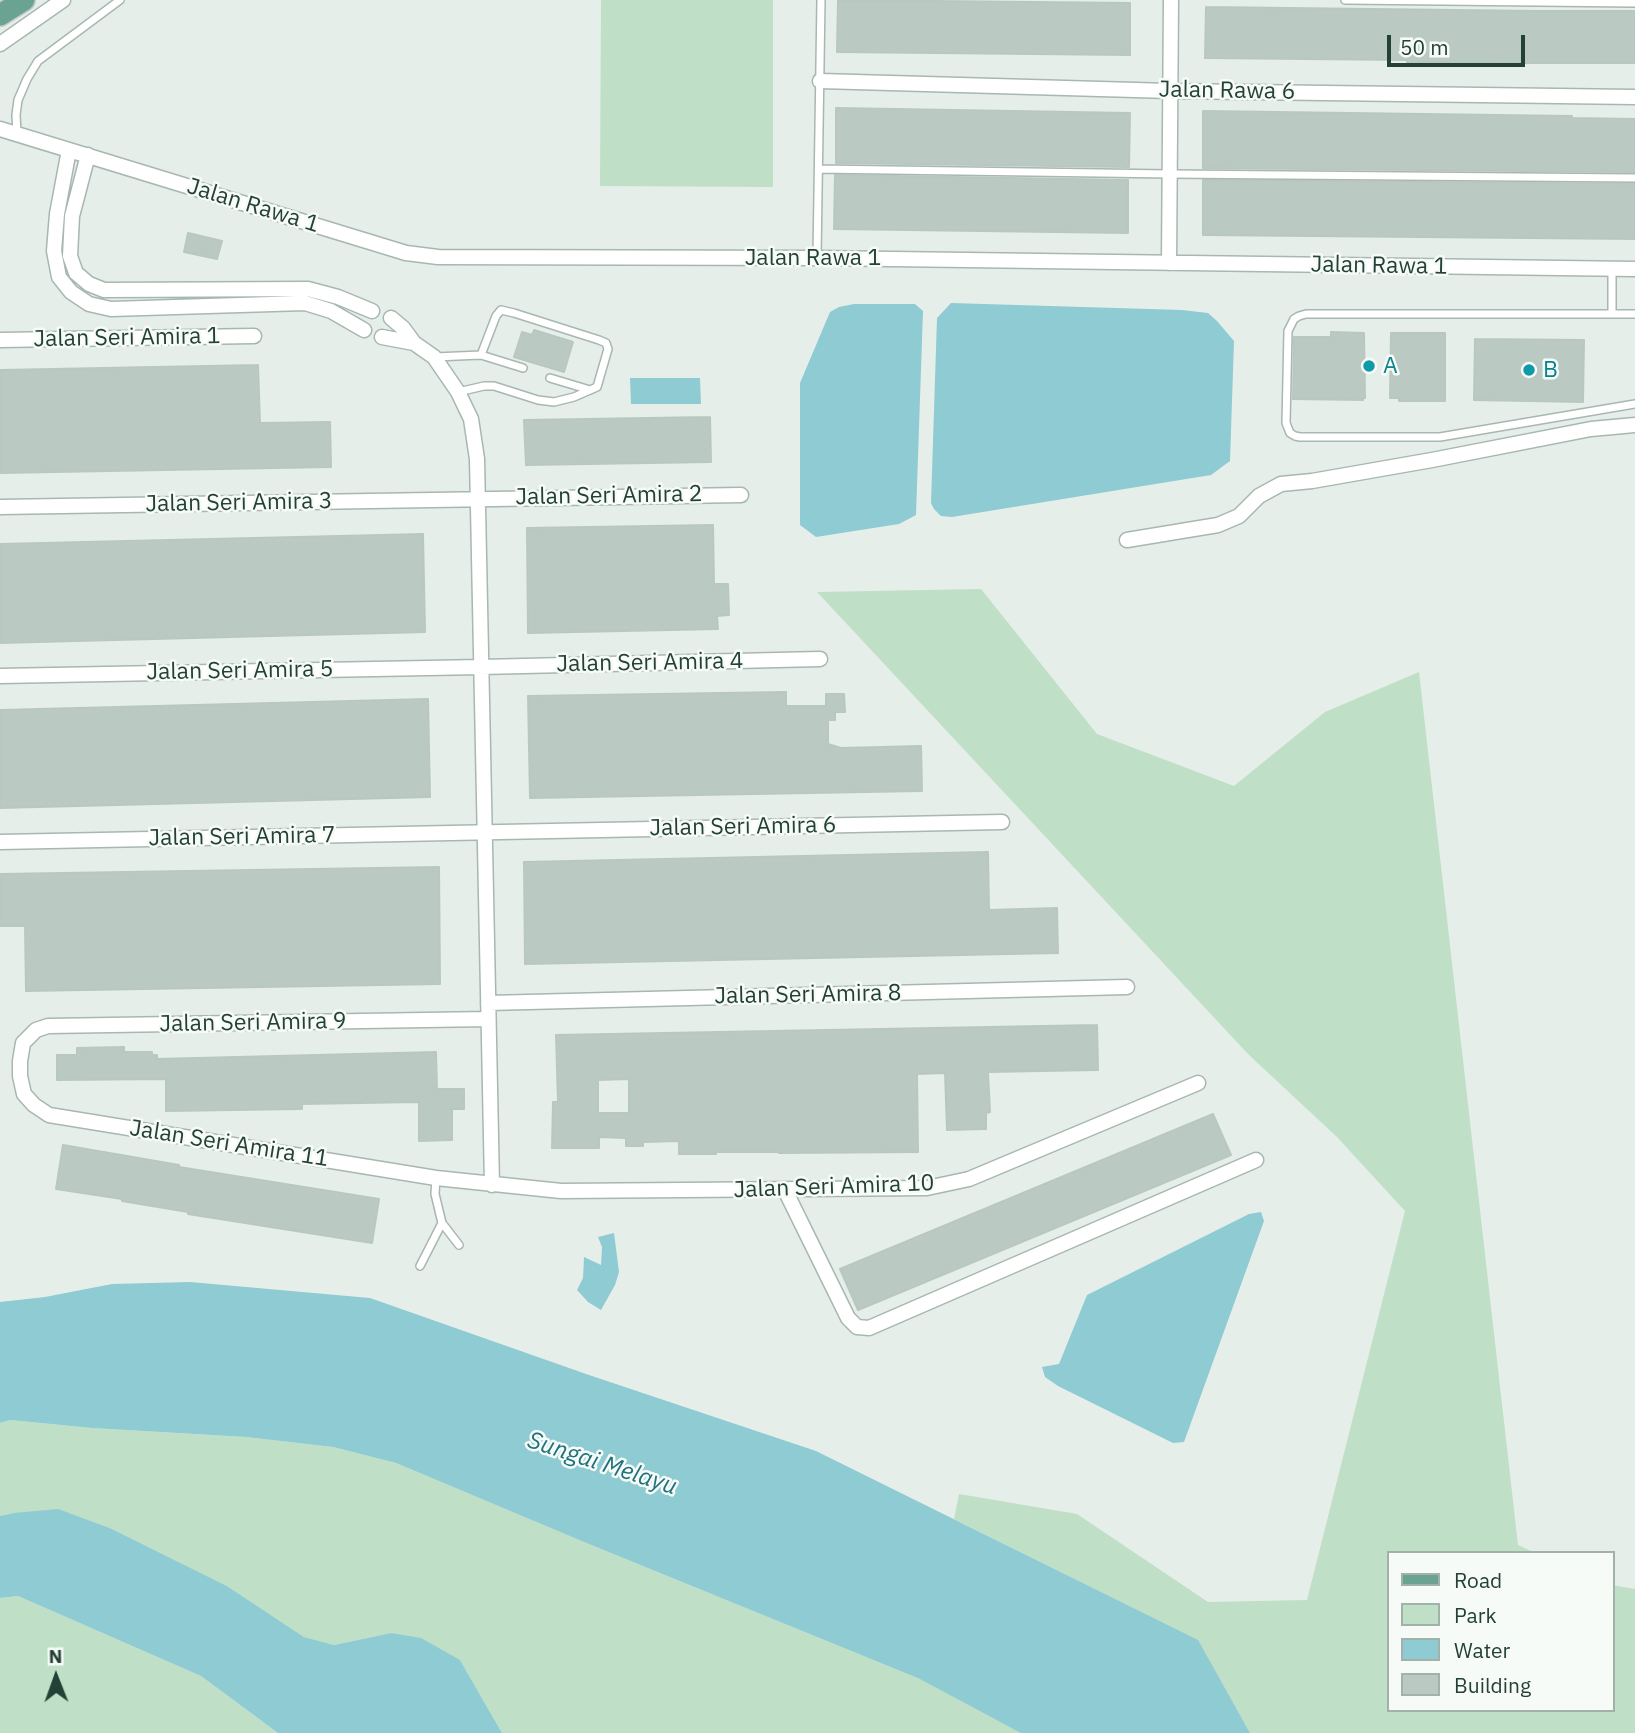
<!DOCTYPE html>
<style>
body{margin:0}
#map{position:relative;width:1635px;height:1733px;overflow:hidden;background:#e6eeea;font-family:"IBM Plex Sans",sans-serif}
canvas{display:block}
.legend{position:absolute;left:1387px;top:1551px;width:228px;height:161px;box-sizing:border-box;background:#f7fbf8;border:2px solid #a3b1ab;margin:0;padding:9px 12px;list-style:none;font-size:21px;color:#244137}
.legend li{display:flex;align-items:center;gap:14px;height:35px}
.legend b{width:35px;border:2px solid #a3b1ab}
.north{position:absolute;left:21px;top:1642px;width:70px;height:70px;-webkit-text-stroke:5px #f7fbf8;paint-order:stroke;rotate:359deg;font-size:19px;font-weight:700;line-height:28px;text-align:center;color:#244137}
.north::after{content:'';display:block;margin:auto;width:24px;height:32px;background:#244137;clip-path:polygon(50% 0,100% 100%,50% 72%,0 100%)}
.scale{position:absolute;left:1387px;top:35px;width:138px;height:32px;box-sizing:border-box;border:4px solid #244137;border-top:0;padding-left:9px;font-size:21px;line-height:24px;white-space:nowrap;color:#244137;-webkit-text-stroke:5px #f7fbf8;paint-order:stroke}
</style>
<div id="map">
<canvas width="1635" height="1733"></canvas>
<ul class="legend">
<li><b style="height:9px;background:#6ba392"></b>Road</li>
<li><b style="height:19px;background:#bfdfc6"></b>Park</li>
<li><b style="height:19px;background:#8fcbd2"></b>Water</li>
<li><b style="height:19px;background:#bbc9c3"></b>Building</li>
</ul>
<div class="north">N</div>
<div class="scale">50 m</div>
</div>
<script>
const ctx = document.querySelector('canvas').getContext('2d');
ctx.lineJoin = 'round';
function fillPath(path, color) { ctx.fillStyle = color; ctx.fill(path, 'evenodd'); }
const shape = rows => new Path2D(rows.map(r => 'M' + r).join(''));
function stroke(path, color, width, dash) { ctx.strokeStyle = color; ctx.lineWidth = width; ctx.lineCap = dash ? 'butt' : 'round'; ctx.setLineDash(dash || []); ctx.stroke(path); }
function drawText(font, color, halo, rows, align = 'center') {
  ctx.font = font + ' "IBM Plex Sans",sans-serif'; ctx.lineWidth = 5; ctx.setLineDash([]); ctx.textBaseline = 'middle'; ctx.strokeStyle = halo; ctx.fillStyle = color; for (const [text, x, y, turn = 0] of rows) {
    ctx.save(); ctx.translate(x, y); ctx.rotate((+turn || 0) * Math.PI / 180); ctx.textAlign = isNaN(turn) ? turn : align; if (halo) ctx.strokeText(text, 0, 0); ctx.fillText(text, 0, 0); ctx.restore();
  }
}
const green = shape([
 [601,0,773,0,773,187,600,186],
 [981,589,1097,734,1234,786,1325,712,1419,672,1518,1545,1535,1553,1388,1553,1388,1710,1612,1710,1612,1585,1635,1589,1635,1733,1250,1733,1197,1640,954,1519,959,1494,1077,1514,1208,1602,1307,1600,1405,1211,1337,1137,1249,1055,817,592],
 [10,1420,92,1428,246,1437,333,1447,396,1463,584,1542,920,1679,941,1679,1069,1733,502,1733,460,1660,391,1633,334,1645,304,1637,227,1586,112,1529,14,1513,0,1516,0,1423],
 [18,1596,201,1676,278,1733,0,1733,0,1598]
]);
const water = shape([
 [951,303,1182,310,1208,313,1217,321,1234,341,1230,461,1211,475,952,517,941,516,934,509,931,503,937,318],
 [854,304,915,304,923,311,916,515,899,524,816,537,800,525,800,383,830,312,839,307],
 [630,378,700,378,701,404,631,404],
 [1261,1212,1264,1221,1184,1442,1173,1443,1058,1386,1045,1377,1042,1367,1059,1364,1087,1295,1249,1214],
 [614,1233,619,1272,615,1285,601,1310,588,1302,577,1290,583,1278,584,1257,601,1265,602,1247,598,1237],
 [190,1282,370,1298,589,1375,816,1451,1198,1640,1250,1733,1021,1733,920,1679,584,1542,396,1463,333,1447,246,1437,92,1428,10,1420,0,1423,0,1302,45,1297,112,1284],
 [58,1509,112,1529,227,1586,304,1637,334,1645,391,1633,421,1638,460,1660,502,1733,278,1733,201,1676,18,1596,0,1598,0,1516,14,1513]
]);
const building = shape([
 [838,0,1130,3,1130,55,837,52,838,0],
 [1206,7,1538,11,1635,11,1635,63,1500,63,1407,62,1407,60,1205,58,1206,7],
 [836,108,1130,113,1129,167,836,163,836,108],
 [1203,111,1572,116,1572,118,1635,119,1635,172,1203,168,1203,111],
 [835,175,1128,180,1128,233,834,229,835,175],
 [1203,180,1635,184,1635,239,1203,235,1203,180],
 [188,233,222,241,217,259,184,252,188,233],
 [534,330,573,342,564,372,514,357,522,332,532,335,534,330],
 [1331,332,1364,333,1365,398,1363,398,1363,400,1293,399,1294,337,1331,337,1331,332],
 [1391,333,1445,333,1445,401,1399,401,1399,398,1390,398,1391,333],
 [1475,339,1584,340,1583,402,1474,400,1475,339],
 [258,365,260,423,330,422,331,467,0,473,0,370,258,365],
 [710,417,711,462,526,465,524,420,710,417],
 [713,525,714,584,728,584,729,615,717,616,718,629,528,633,527,528,713,525],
 [423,534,425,632,0,643,0,544,423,534],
 [786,692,786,706,826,706,826,694,844,694,845,712,835,712,835,720,828,720,828,744,841,748,921,746,922,791,530,798,528,696,786,692],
 [428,699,430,797,0,808,0,710,428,699],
 [988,852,989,910,1057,908,1058,953,525,964,524,862,988,852],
 [439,867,440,984,26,991,25,926,0,926,0,874,439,867],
 [1097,1025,1098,1070,988,1072,990,1112,986,1113,986,1129,947,1130,945,1073,917,1074,918,1152,779,1153,779,1152,716,1152,716,1154,679,1154,679,1141,643,1142,643,1146,626,1146,626,1138,599,1137,599,1148,552,1148,553,1102,558,1102,556,1035,1097,1025],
 [629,1079,629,1113,598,1113,598,1080,629,1079],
 [124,1047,124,1052,152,1052,152,1055,157,1055,157,1059,436,1052,437,1089,464,1089,464,1109,452,1109,452,1140,419,1141,419,1102,302,1104,302,1109,166,1111,166,1079,57,1080,57,1055,77,1055,77,1048,124,1047],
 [1213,1114,1231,1155,858,1310,840,1269,1213,1114],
 [63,1145,179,1165,179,1167,379,1199,372,1243,188,1214,188,1212,122,1201,122,1199,56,1189,63,1145]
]);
const service = shape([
 [1345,0,1635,3],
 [17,133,16,115,18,100,27,79,38,61,120,0],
 [819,169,1170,174,1635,178],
 [817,257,821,0],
 [1612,313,1612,269],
 [1635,314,1306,314,1299,316,1294,319,1288,331,1286,423,1290,433,1295,436,1300,437,1440,437,1635,404],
 [481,355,523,368],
 [435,357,481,355,496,316,501,310,514,313,599,340,606,343,608,349,597,387,574,397,554,402,538,400,494,386,484,386,458,392],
 [550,378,590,390],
 [436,1178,435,1194,442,1223,459,1245],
 [420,1266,442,1223]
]);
const minor = shape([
 [0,44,63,0],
 [820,81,1170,91,1635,97],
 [0,129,406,253,438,257,817,258,1635,269],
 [69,150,57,214,54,251,59,277,71,292,89,304,111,309,305,303,331,311,364,330],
 [88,155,72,216,70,256,76,273,89,284,104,290,308,289,338,297,372,311],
 [1169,263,1171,0],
 [391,318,403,328,414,343,434,357,458,392,471,419,477,459,492,1185],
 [382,337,414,343],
 [0,340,254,336],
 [0,507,741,495],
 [1127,540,1218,525,1239,516,1259,496,1281,484,1312,481,1432,460,1591,429,1635,425],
 [0,676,481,667,820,659],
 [0,842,1002,822],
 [488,1003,1127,987],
 [488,1019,48,1026,36,1030,23,1043,20,1061,20,1076,24,1094,34,1105,49,1115,436,1178,561,1191,927,1188,969,1179,1198,1083],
 [785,1190,848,1318,857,1327,869,1328,1256,1160]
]);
const primary = shape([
 [0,15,24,0]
]);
const markers = [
 [1369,366,7,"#0f9aa8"],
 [1529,370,7,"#0f9aa8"]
];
const streetNames = [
 ["Jalan Rawa 6",1227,91,1],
 ["Jalan Rawa 1",253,206,17],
 ["Jalan Rawa 1",813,258],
 ["Jalan Rawa 1",1379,266,1],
 ["Jalan Seri Amira 1",127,338,-1],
 ["Jalan Seri Amira 2",609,496,-1],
 ["Jalan Seri Amira 3",239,503,-1],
 ["Jalan Seri Amira 4",650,663,-1],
 ["Jalan Seri Amira 5",240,671,-1],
 ["Jalan Seri Amira 6",743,827,-1],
 ["Jalan Seri Amira 7",242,837,-1],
 ["Jalan Seri Amira 8",808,995,-1],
 ["Jalan Seri Amira 9",253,1023,-1],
 ["Jalan Seri Amira 11",229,1144,9],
 ["Jalan Seri Amira 10",834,1187,-2]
];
const cultureNames = [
 ["A",1383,366],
 ["B",1543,370]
];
const waterNames = [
 ["Sungai Melayu",602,1464,18]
];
fillPath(green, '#bfdfc6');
fillPath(water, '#8fcbd2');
fillPath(building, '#bbc9c3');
stroke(building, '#b8c8c1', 2);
stroke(service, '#a8b7b1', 10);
stroke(minor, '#a8b7b1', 17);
stroke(primary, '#c2cac7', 24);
stroke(service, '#fff', 7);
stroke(minor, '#fff', 14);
stroke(primary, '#6ba392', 21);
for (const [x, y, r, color] of markers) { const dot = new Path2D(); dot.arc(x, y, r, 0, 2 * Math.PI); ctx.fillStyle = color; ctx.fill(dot); stroke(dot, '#f7fbf8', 2.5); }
drawText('23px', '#244137', '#f7fbf8', streetNames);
drawText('23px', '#0d838f', '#f7fbf8', cultureNames, 'left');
drawText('italic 24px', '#1f727d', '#f7fbf8', waterNames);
</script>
